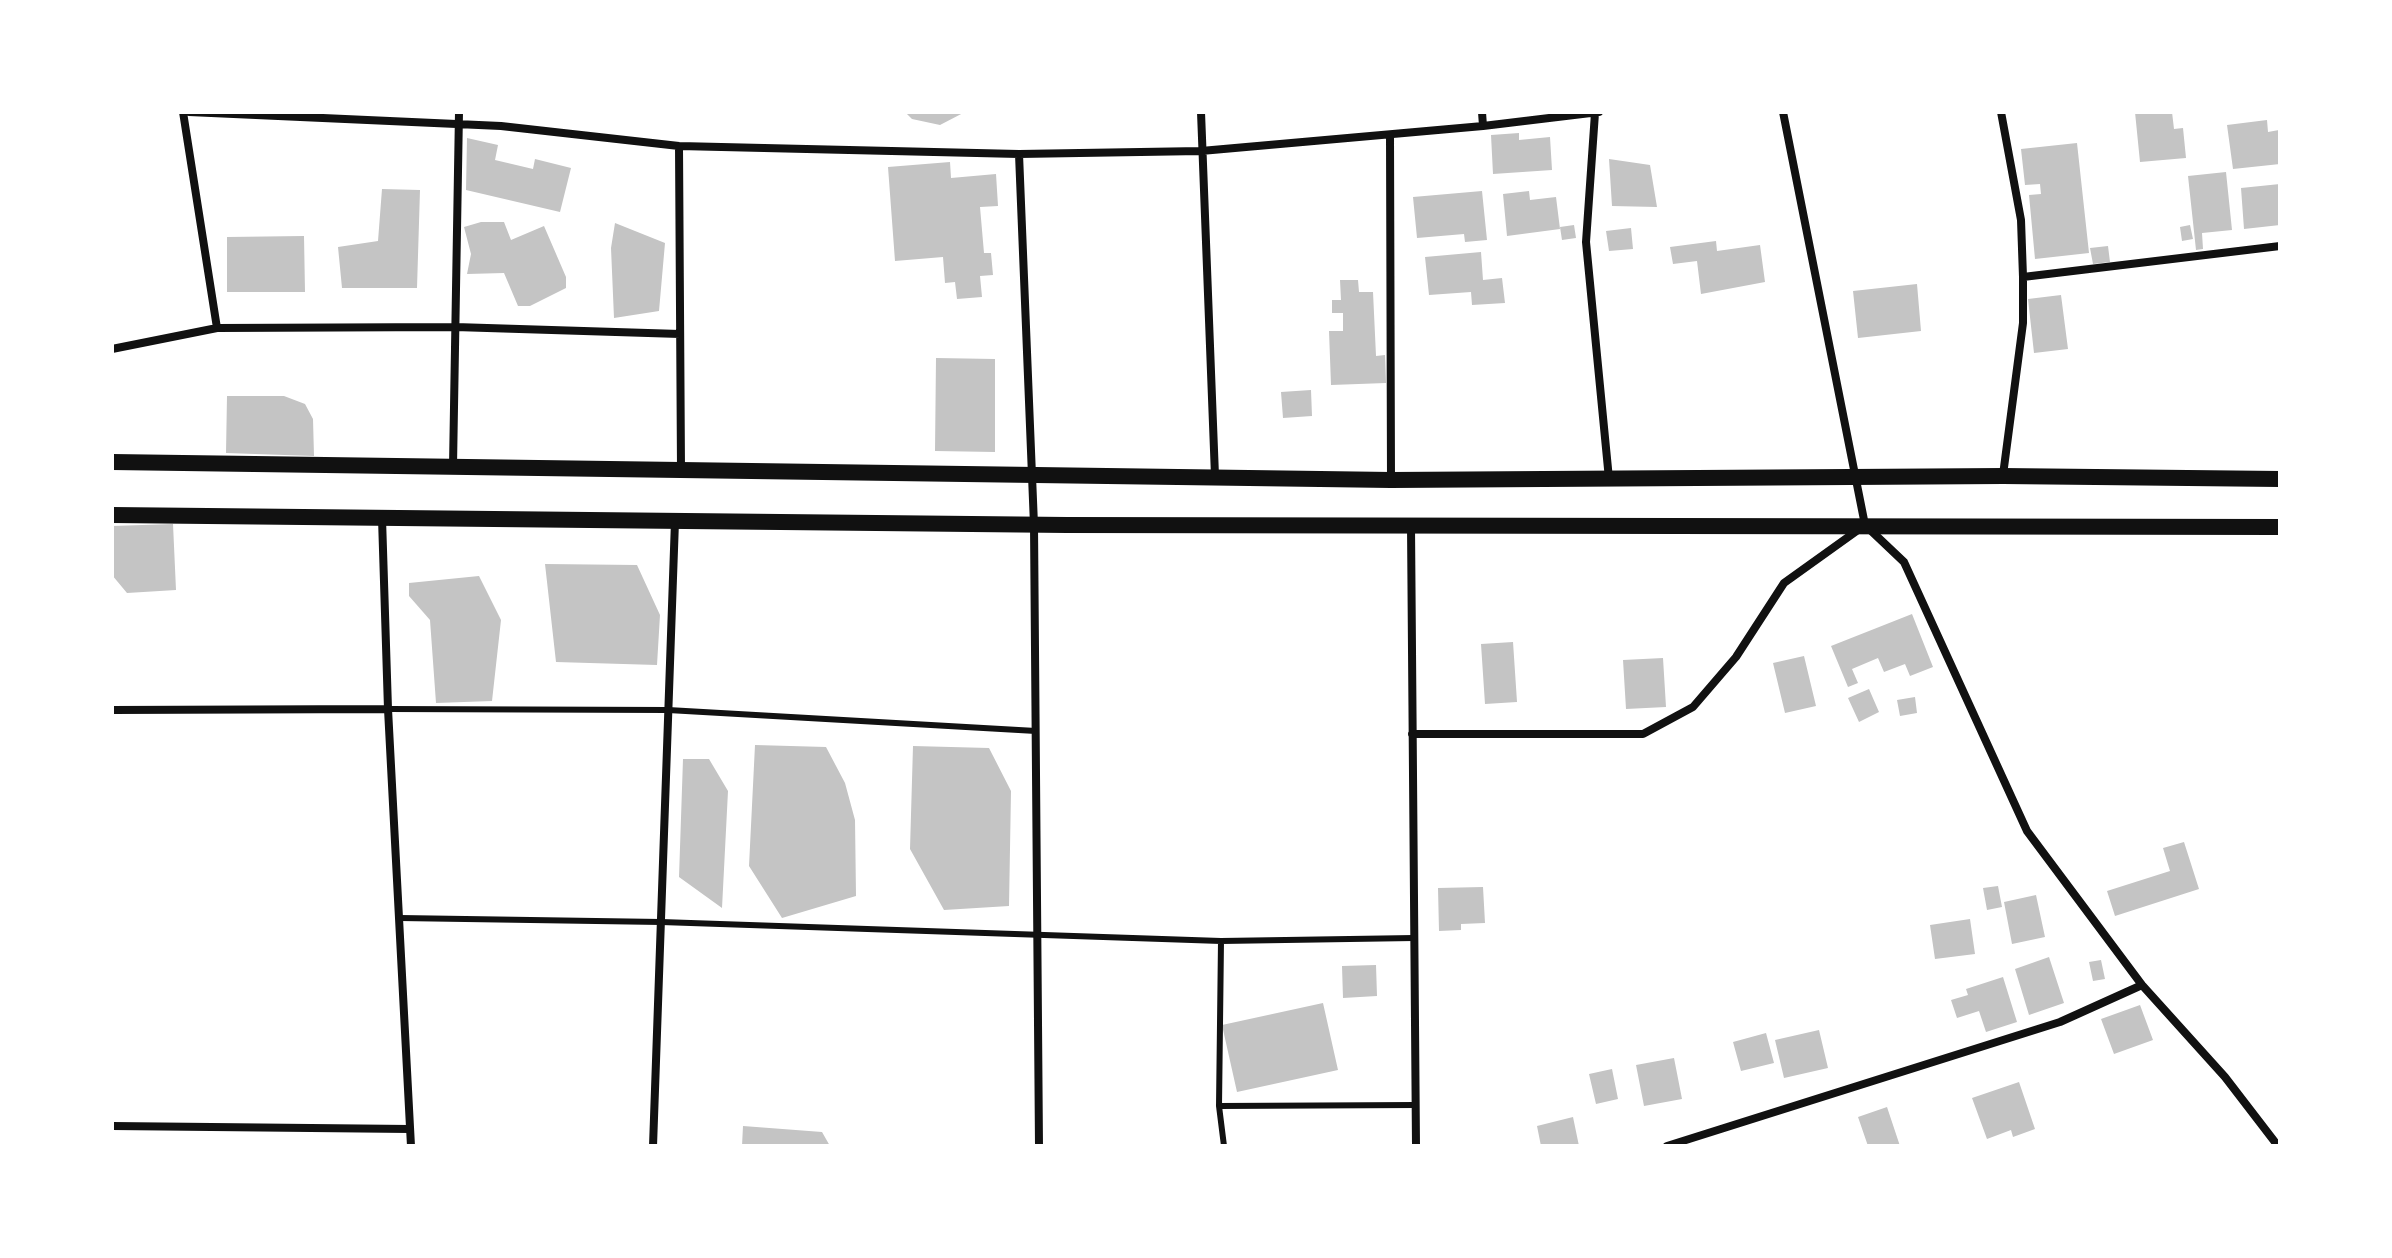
<!DOCTYPE html>
<style>
body{margin:0}
#map{position:relative;width:2392px;height:1258px;overflow:hidden;background:#fff;font-family:Roboto,sans-serif}
canvas{display:block}
.frame{position:absolute;inset:0;border:114px solid #fff;pointer-events:none}
</style>
<div id="map">
<canvas width="2392" height="1258"></canvas>
<div class="frame"></div>
</div>
<script>
const ctx = document.querySelector('canvas').getContext('2d');
ctx.lineJoin = 'round';
function fillPath(path, color) { ctx.fillStyle = color; ctx.fill(path, 'evenodd'); }
const shape = rows => new Path2D(rows.map(r => 'M' + r).join(''));
function stroke(path, color, width, dash) { ctx.strokeStyle = color; ctx.lineWidth = width; ctx.lineCap = dash ? 'butt' : 'round'; ctx.setLineDash(dash || []); ctx.stroke(path); }
const building = shape([
 [905,112,965,112,940,125,912,119],
 [2135,112,2172,112,2174,129,2183,128,2186,158,2140,162],
 [2267,120,2268,132,2279,130,2280,164,2233,169,2227,125],
 [1519,133,1519,140,1550,137,1552,170,1493,174,1491,135],
 [467,138,498,145,495,160,533,169,535,159,571,168,560,212,466,190],
 [2077,143,2089,253,2035,259,2029,195,2041,194,2040,184,2025,185,2021,149],
 [1609,159,1650,165,1657,207,1612,206],
 [950,162,951,178,996,174,998,206,980,207,984,253,991,253,993,275,980,276,982,297,957,299,955,282,945,283,943,257,895,261,888,167],
 [2226,172,2232,230,2202,233,2203,249,2196,250,2188,176],
 [2280,184,2280,225,2244,229,2241,188],
 [382,189,420,190,417,288,342,288,338,247,378,241],
 [1482,191,1487,240,1465,242,1464,234,1417,238,1413,197],
 [1529,191,1530,200,1556,197,1560,229,1507,236,1503,194],
 [481,222,504,222,511,240,544,226,566,277,566,288,530,306,518,306,504,273,467,274,471,254,464,227],
 [615,223,665,243,659,311,614,318,611,248],
 [1574,225,1576,238,1562,240,1560,227],
 [2190,225,2193,239,2182,241,2180,227],
 [1631,228,1633,249,1609,251,1606,231],
 [304,236,305,292,227,292,227,237],
 [1716,241,1717,251,1760,245,1765,282,1701,294,1697,261,1673,264,1670,247],
 [2108,246,2110,262,2093,264,2090,248],
 [1481,252,1483,280,1502,278,1505,303,1472,305,1471,292,1429,295,1425,257],
 [1340,280,1358,280,1359,292,1373,292,1376,356,1385,355,1386,383,1331,385,1329,331,1343,331,1343,313,1332,313,1332,300,1341,300],
 [1917,284,1921,331,1858,338,1853,291],
 [2061,295,2068,349,2034,353,2028,299],
 [936,358,995,359,995,452,935,451],
 [1311,390,1312,416,1283,418,1281,392],
 [227,396,284,396,305,404,313,419,314,456,226,453],
 [173,524,176,590,127,593,112,575,112,526],
 [545,564,637,565,660,615,657,665,556,662],
 [479,576,501,620,492,701,436,703,430,620,409,596,409,583],
 [1912,614,1933,667,1910,676,1905,664,1884,672,1878,658,1852,669,1858,683,1848,687,1831,646],
 [1513,642,1517,702,1485,704,1481,644],
 [1804,656,1816,706,1785,713,1773,663],
 [1663,658,1666,707,1626,709,1623,660],
 [1869,689,1879,712,1859,722,1848,698],
 [1915,697,1917,713,1900,716,1897,700],
 [755,745,826,747,845,783,855,820,856,896,782,918,749,866],
 [913,746,989,748,1011,791,1009,906,944,910,910,849],
 [683,759,709,759,728,791,722,908,679,877],
 [2184,842,2199,889,2115,916,2107,891,2170,871,2163,848],
 [1998,886,2002,907,1987,910,1983,888],
 [1483,887,1485,923,1461,924,1461,930,1439,931,1438,888],
 [2036,895,2045,937,2012,944,2004,902],
 [1970,919,1975,954,1935,959,1930,925],
 [2049,957,2064,1003,2029,1015,2015,969],
 [2101,960,2105,979,2093,981,2089,962],
 [1376,965,1377,996,1343,998,1342,966],
 [2003,977,2017,1022,1986,1032,1979,1011,1957,1018,1951,1000,1968,995,1966,989],
 [1323,1003,1338,1070,1237,1092,1222,1025],
 [2140,1005,2153,1040,2114,1054,2101,1019],
 [1819,1030,1828,1068,1784,1078,1775,1040],
 [1766,1033,1774,1063,1741,1071,1733,1042],
 [1674,1058,1682,1099,1644,1106,1636,1065],
 [1612,1069,1618,1099,1596,1104,1589,1074],
 [2019,1082,2035,1129,2013,1137,2011,1130,1987,1139,1972,1098],
 [1887,1107,1900,1146,1868,1146,1858,1117],
 [1573,1117,1579,1146,1541,1146,1537,1126],
 [743,1126,822,1132,830,1146,742,1146]
]);
const service = shape([
 [388,709,668,710,1036,731],
 [400,918,661,922,1221,941,1414,938],
 [1221,941,1219,1106,1224,1146],
 [1219,1106,1416,1105]
]);
const minor = shape([
 [183,112,217,328],
 [189,112,501,126,679,146,1019,154,1201,151,1483,126,1599,112],
 [1201,112,1215,476],
 [1482,112,1483,126],
 [1783,112,1865,525,1904,562,2027,831,2142,985,2225,1077,2278,1146],
 [2001,112,2021,220,2023,277,2023,323,2003,475],
 [1595,113,1586,242,1609,479],
 [1390,135,1391,480],
 [679,146,681,469],
 [1019,154,1034,525,1039,1146],
 [2023,277,2280,246],
 [112,349,217,328,455,327,680,334],
 [453,466,459,112],
 [382,518,388,709,411,1146],
 [1411,526,1416,1146],
 [112,710,388,709],
 [1412,734,1643,734,1693,707,1736,657,1784,583,1858,530],
 [112,1126,410,1129],
 [653,1146,675,521],
 [1667,1146,2060,1022,2142,985]
]);
const secondary = shape([
 [112,462,1391,480,2003,476,2280,479],
 [112,515,1067,525,2280,527]
]);
fillPath(building, '#c4c4c4');
stroke(service, '#111', 6);
stroke(minor, '#111', 8);
stroke(secondary, '#111', 16);
</script>
